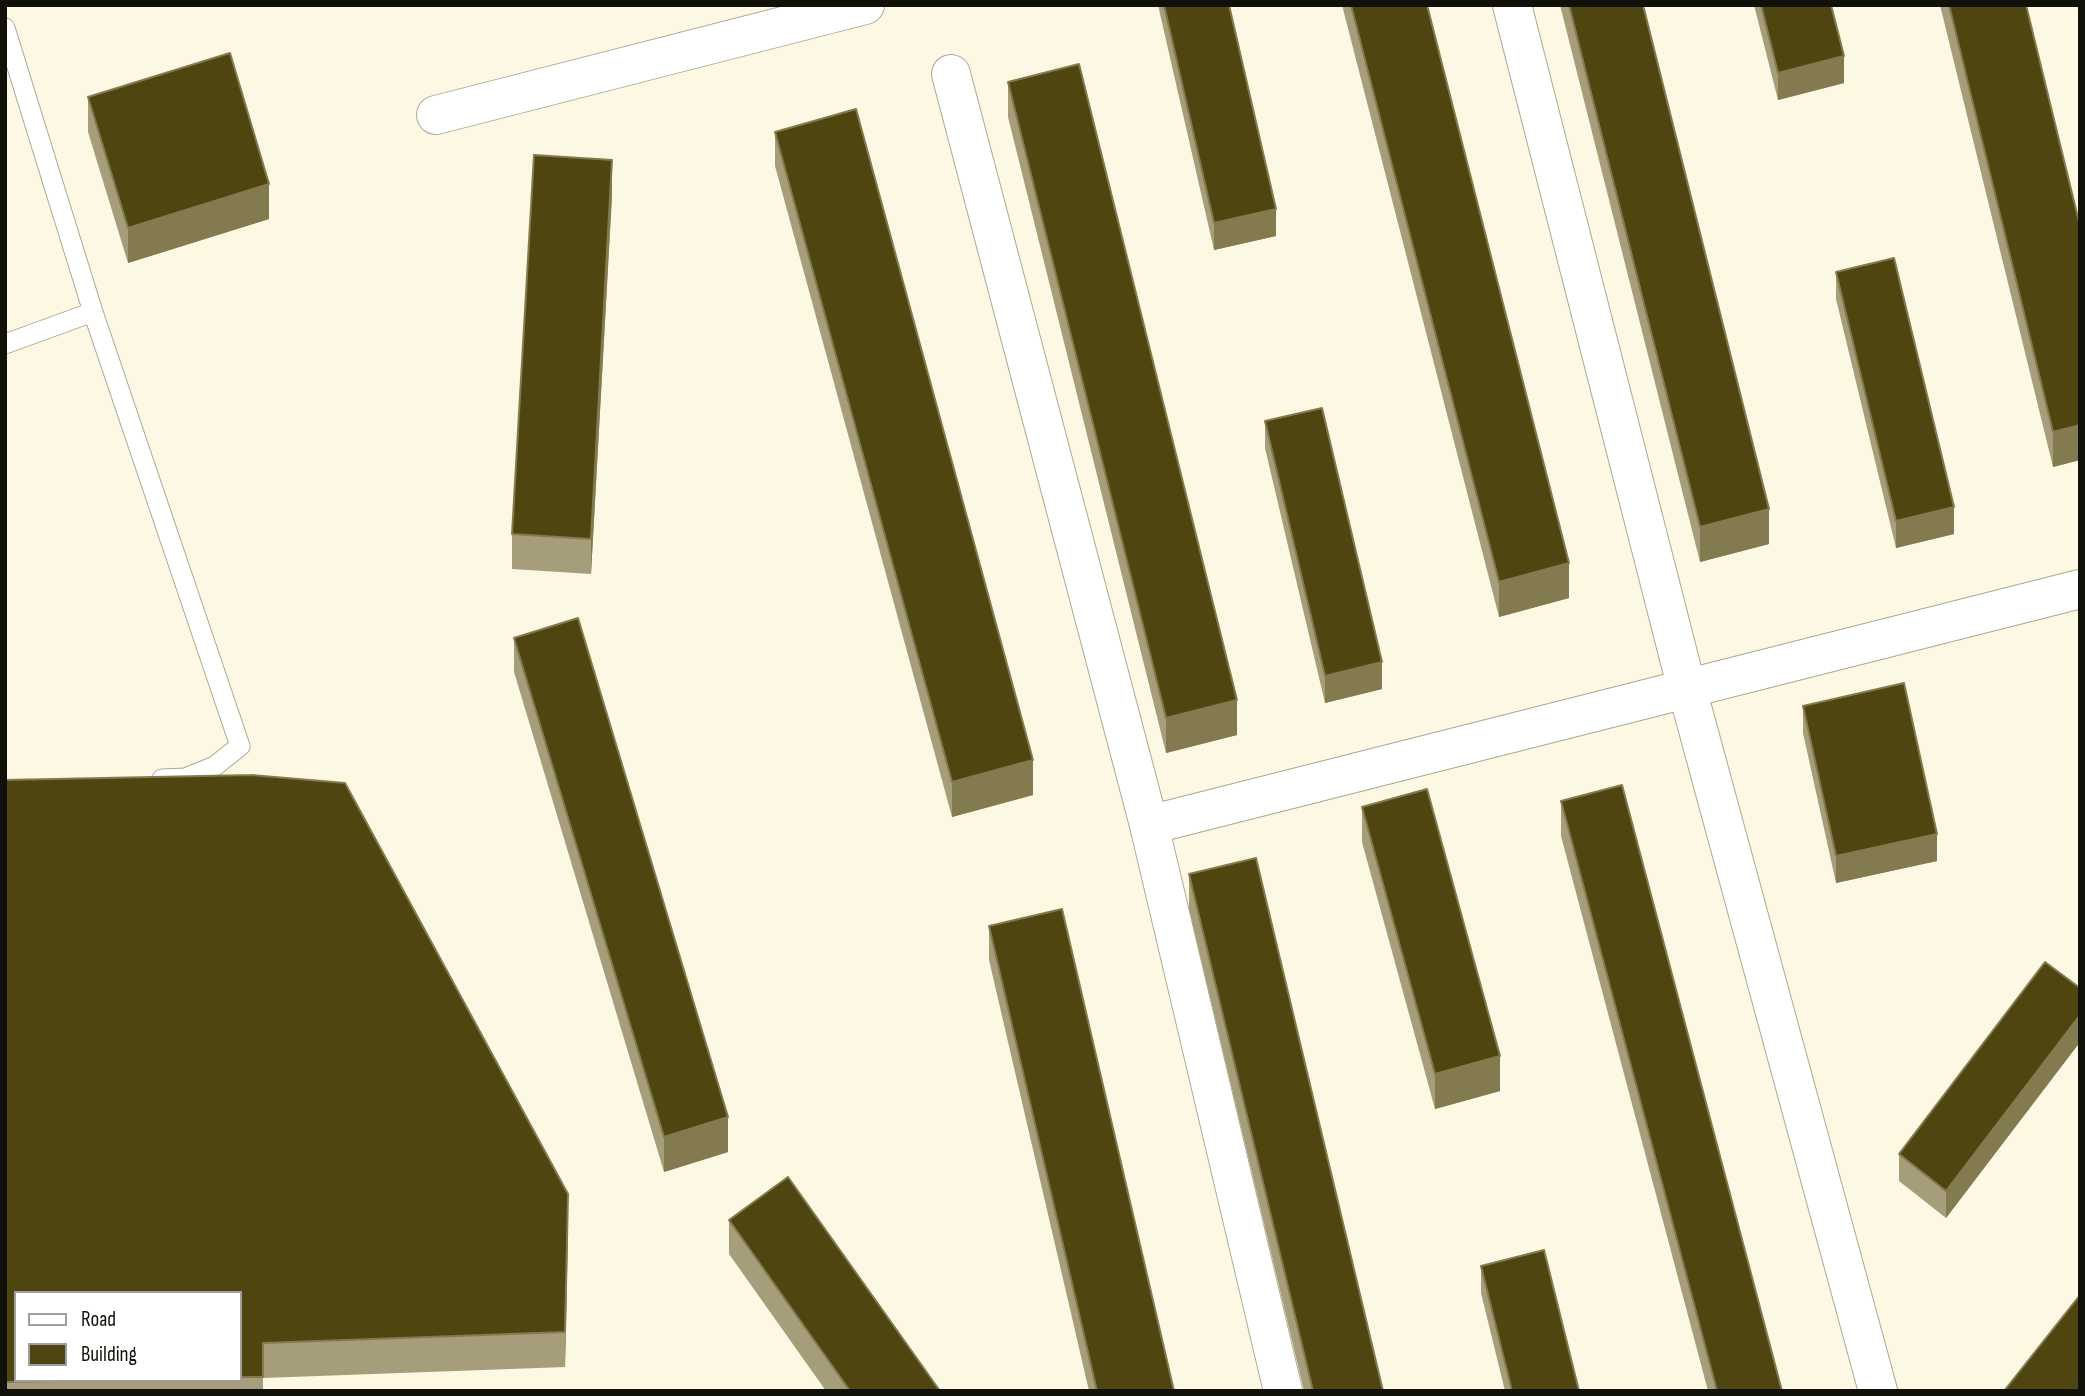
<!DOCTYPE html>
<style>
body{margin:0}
#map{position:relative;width:2085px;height:1396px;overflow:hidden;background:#fcf8e3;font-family:"Sofia Sans Condensed",sans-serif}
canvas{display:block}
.frame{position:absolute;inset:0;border:7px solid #111009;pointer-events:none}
.legend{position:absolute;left:14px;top:1291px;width:228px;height:91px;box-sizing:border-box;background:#fff;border:2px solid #a09f9d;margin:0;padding:9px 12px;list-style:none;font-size:21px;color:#111009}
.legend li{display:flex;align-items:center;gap:14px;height:35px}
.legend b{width:35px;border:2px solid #a09f9d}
</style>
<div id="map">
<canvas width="2085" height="1396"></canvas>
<div class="frame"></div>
<ul class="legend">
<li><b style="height:9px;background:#fff"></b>Road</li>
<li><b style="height:19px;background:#4f4510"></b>Building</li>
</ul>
</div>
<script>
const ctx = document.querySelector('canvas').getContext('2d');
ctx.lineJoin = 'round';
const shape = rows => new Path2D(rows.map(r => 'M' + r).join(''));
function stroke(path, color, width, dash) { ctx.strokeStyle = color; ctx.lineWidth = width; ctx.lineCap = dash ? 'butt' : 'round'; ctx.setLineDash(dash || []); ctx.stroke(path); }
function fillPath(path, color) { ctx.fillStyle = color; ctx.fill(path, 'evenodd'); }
const lane = shape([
 [5,28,93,312,240,746,215,766,185,778,162,779],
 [5,344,93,312]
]);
const street = shape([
 [1512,5,1687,689,1878,1391],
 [951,74,1149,825,1283,1391],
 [436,115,865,5],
 [1149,825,2080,589]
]);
const wall = shape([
 [1158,5,1229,5,1276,236,1214,250],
 [1342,5,1427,5,1569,598,1499,617],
 [1560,5,1643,5,1769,544,1700,562],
 [1754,5,1831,5,1844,83,1778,100],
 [1940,5,2026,5,2080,226,2080,460,2053,467],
 [1008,82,1237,735,1166,753,1008,117],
 [88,97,269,219,128,263,88,132],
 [775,132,1033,795,952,817,775,166],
 [612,195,591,574,512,569,512,534],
 [1836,272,1954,534,1896,548,1836,299],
 [1265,421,1382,689,1325,703,1265,448],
 [514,638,728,1152,664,1172,514,672],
 [1803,706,1937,861,1836,883,1803,733],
 [5,780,568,1229,565,1367,263,1378,263,1391,5,1391],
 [240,1293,240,1380,16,1380],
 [1561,801,1782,1391,1708,1391,1561,836],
 [1362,807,1500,1091,1435,1109,1362,842],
 [1189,874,1383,1391,1304,1391,1189,909],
 [989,926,1174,1391,1089,1391,989,960],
 [2080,988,2080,1042,1946,1218,1899,1181,1899,1154],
 [729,1220,940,1391,826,1391,729,1254],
 [1481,1266,1579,1391,1505,1391,1481,1293]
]);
const shadedWall = shape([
 [1844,56,1844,83,1778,100,1778,73],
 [612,160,612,195,591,574,591,539],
 [269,184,269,219,128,263,128,228],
 [1276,209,1276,236,1214,250,1214,223],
 [2080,425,2080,460,2053,467,2053,432],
 [1954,507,1954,534,1896,548,1896,521],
 [1769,509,1769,544,1700,562,1700,527],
 [1569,563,1569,598,1499,617,1499,582],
 [1382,662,1382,689,1325,703,1325,676],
 [1237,700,1237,735,1166,753,1166,718],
 [1033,760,1033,795,952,817,952,782],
 [1937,834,1937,861,1836,883,1836,856],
 [2080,1015,2080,1042,1946,1218,1946,1191],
 [1500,1056,1500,1091,1435,1109,1435,1074],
 [728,1117,728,1152,664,1172,664,1137],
 [568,1194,568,1229,565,1367,565,1332]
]);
const building = shape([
 [1164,5,1229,5,1276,209,1214,223,1164,5],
 [1351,5,1427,5,1569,563,1499,582,1351,5],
 [1569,5,1643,5,1769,509,1700,527,1569,5],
 [1761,5,1831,5,1844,56,1778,73,1761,5],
 [1949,5,2026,5,2080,226,2080,425,2053,432,1949,5],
 [230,53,269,184,128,228,88,97,230,53],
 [1079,64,1237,700,1166,718,1008,82,1079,64],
 [856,109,1033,760,952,782,775,132,856,109],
 [534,155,612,160,591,539,512,534,534,155],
 [1894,258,1954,507,1896,521,1836,272,1894,258],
 [1322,408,1382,662,1325,676,1265,421,1322,408],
 [578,618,728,1117,664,1137,514,638,578,618],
 [1904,683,1937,834,1836,856,1803,706,1904,683],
 [251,775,345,783,568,1194,565,1332,263,1343,263,1377,240,1377,240,1293,16,1293,16,1380,108,1380,5,1382,5,780,251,775],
 [1622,785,1782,1391,1717,1391,1561,801,1622,785],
 [1427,789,1500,1056,1435,1074,1362,807,1427,789],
 [1256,858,1383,1391,1313,1391,1189,874,1256,858],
 [1062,909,1174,1391,1097,1391,989,926,1062,909],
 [2045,962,2080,988,2080,1015,1946,1191,1899,1154,2045,962],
 [788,1177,940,1391,850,1391,729,1220,788,1177],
 [1544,1250,1579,1391,1512,1391,1481,1266,1544,1250],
 [2080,1295,2080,1391,2004,1391,2080,1295]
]);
stroke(lane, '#aca894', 21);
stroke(street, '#aca894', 40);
stroke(lane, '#fff', 19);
stroke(street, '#fff', 38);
fillPath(wall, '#a69e7a');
fillPath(shadedWall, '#837b4f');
fillPath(building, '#4f4510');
stroke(building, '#837b4f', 2);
</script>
